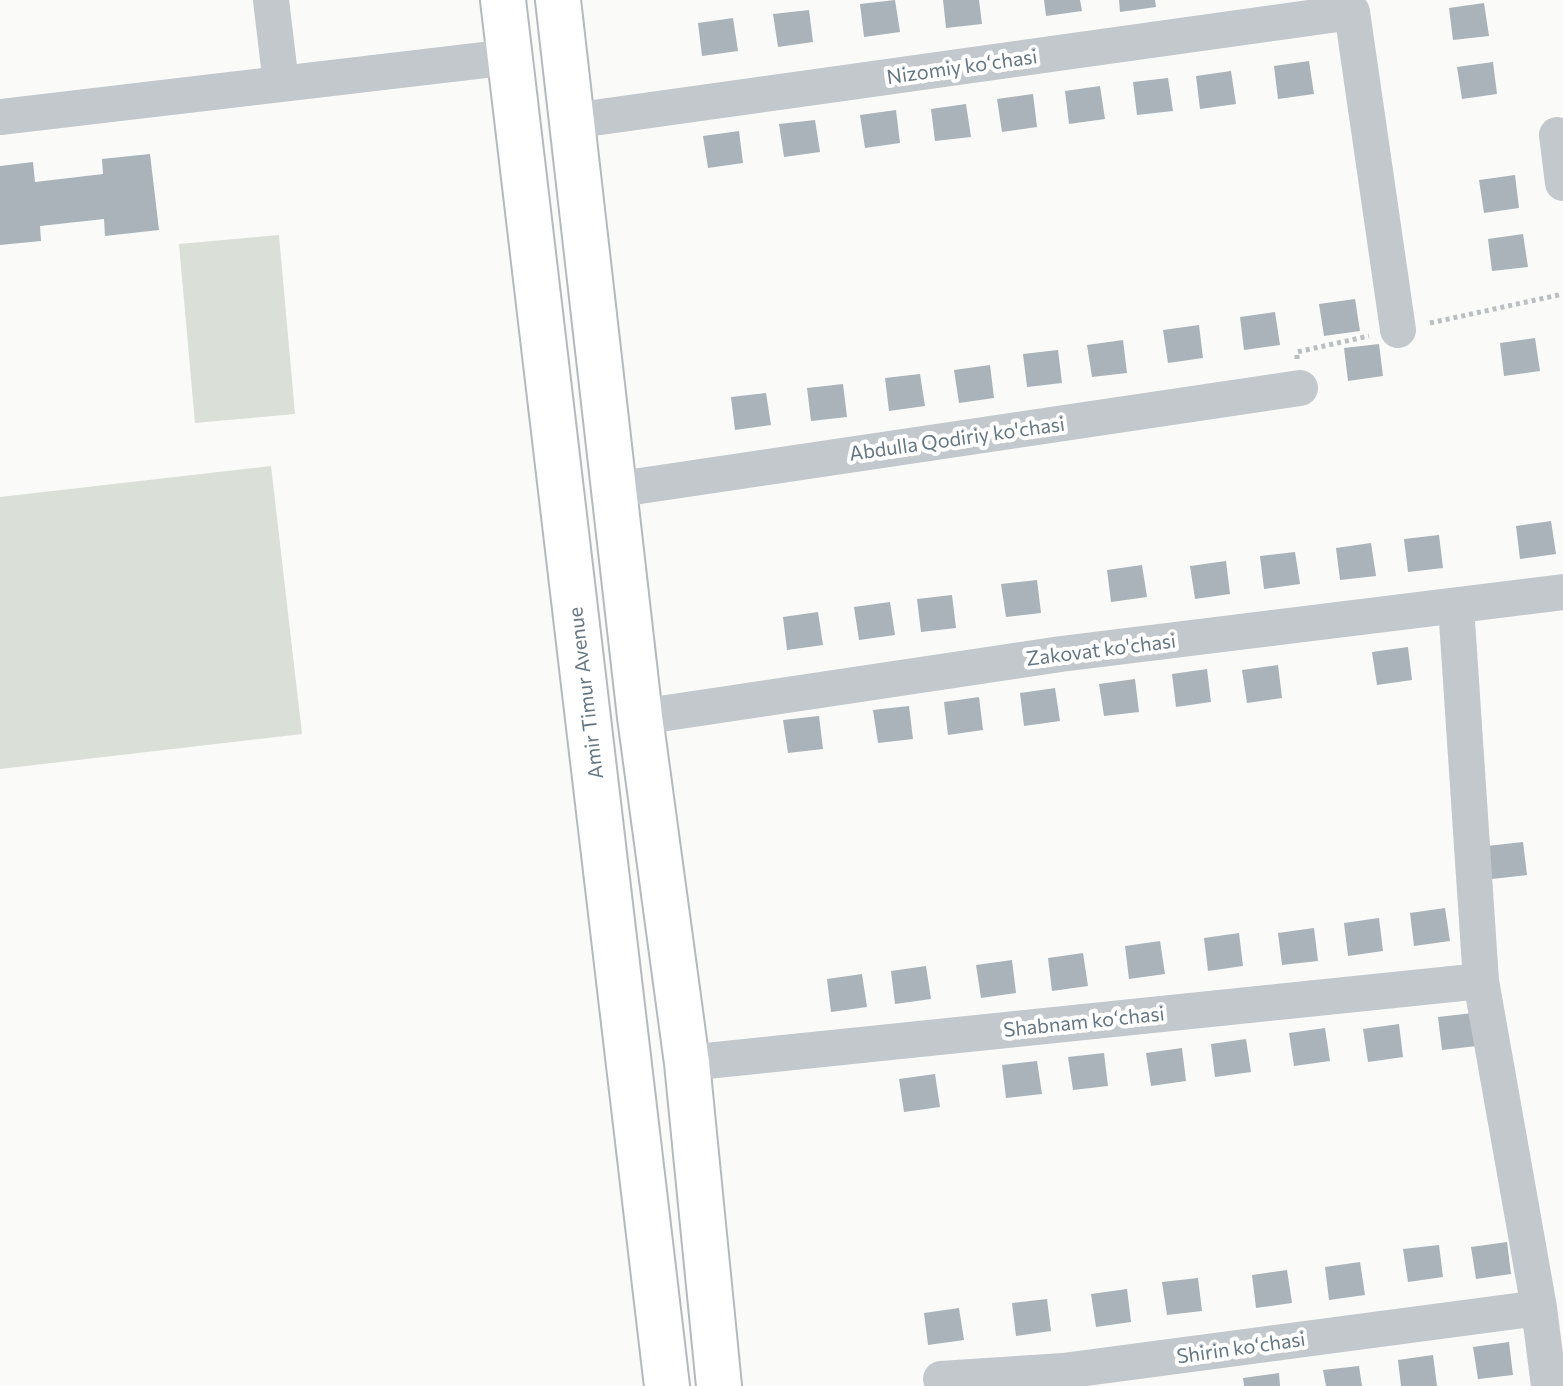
<!DOCTYPE html>
<meta charset="utf-8">
<style>
body{margin:0}
canvas{display:block;background:#fafaf8}
</style>
<canvas width="1563" height="1386"></canvas>
<script>
const ctx = document.querySelector('canvas').getContext('2d');
ctx.lineJoin = 'round';
function fillPath(path, color) { ctx.fillStyle = color; ctx.fill(path, 'evenodd'); }
const shape = rows => new Path2D(rows.map(r => 'M' + r).join(''));
function stroke(path, color, width, dash) { ctx.strokeStyle = color; ctx.lineWidth = width; ctx.lineCap = dash ? 'butt' : 'round'; ctx.setLineDash(dash || []); ctx.stroke(path); }
function drawText(font, color, halo, rows, align = 'center') {
  ctx.font = font + ' Commissioner,sans-serif'; ctx.lineWidth = 8; ctx.setLineDash([]); ctx.textBaseline = 'middle'; ctx.strokeStyle = halo; ctx.fillStyle = color; for (const [text, x, y, turn = 0] of rows) {
    ctx.save(); ctx.translate(x, y); ctx.rotate((+turn || 0) * Math.PI / 180); ctx.textAlign = isNaN(turn) ? turn : align; if (halo) ctx.strokeText(text, 0, 0); ctx.fillText(text, 0, 0); ctx.restore();
  }
}
const green = shape([
 [279,235,295,414,195,423,179,244],
 [271,466,302,734,0,769,0,497]
]);
const building = shape([
 [895,0,900,32,864,37,860,4],
 [943,0,979,0,982,24,946,28],
 [1044,0,1080,0,1082,11,1046,16],
 [1119,0,1155,0,1156,7,1120,12],
 [1484,3,1489,36,1453,40,1449,8],
 [809,10,813,42,778,47,773,14],
 [733,18,738,51,702,56,698,23],
 [1309,61,1314,94,1278,99,1274,66],
 [1493,62,1497,94,1462,99,1457,67],
 [1231,71,1236,104,1200,109,1196,76],
 [1168,78,1173,111,1137,115,1133,82],
 [1100,86,1105,119,1069,124,1065,91],
 [1033,94,1037,127,1002,132,997,99],
 [966,104,971,137,935,141,931,109],
 [896,110,900,143,865,148,860,115],
 [815,120,820,152,784,157,779,124],
 [739,131,743,163,708,168,703,136],
 [150,154,159,230,105,236,104,219,40,226,41,241,0,245,0,166,33,162,35,182,103,174,102,159],
 [1515,175,1519,208,1484,213,1479,180],
 [1523,234,1528,267,1492,271,1488,239],
 [1355,299,1360,331,1324,336,1319,304],
 [1275,312,1280,345,1244,350,1240,317],
 [1199,325,1203,358,1168,363,1163,330],
 [1535,338,1540,371,1504,376,1500,343],
 [1123,340,1127,373,1092,377,1087,345],
 [1379,344,1383,376,1348,381,1344,348],
 [1058,350,1062,383,1027,387,1023,354],
 [990,365,994,398,959,403,954,370],
 [920,374,925,406,889,411,885,378],
 [843,384,847,417,811,421,807,388],
 [766,393,771,425,735,430,731,397],
 [1551,521,1556,554,1520,559,1516,526],
 [1439,535,1443,568,1408,572,1404,539],
 [1371,543,1376,576,1340,580,1336,548],
 [1295,552,1300,584,1264,589,1260,556],
 [1226,561,1230,594,1195,599,1190,566],
 [1142,565,1147,597,1111,602,1107,570],
 [1037,580,1041,613,1006,617,1001,584],
 [952,595,956,628,921,632,917,599],
 [890,602,895,635,859,640,854,607],
 [818,612,823,645,787,650,783,617],
 [1408,647,1412,680,1377,685,1372,652],
 [1278,665,1282,698,1247,703,1242,670],
 [1207,669,1211,702,1176,707,1172,674],
 [1135,679,1139,712,1104,716,1099,684],
 [1055,688,1060,721,1024,726,1020,693],
 [979,697,983,730,948,735,944,702],
 [909,706,913,739,878,743,873,710],
 [819,716,823,749,788,753,783,720],
 [1523,842,1527,875,1492,879,1487,846],
 [1445,908,1450,941,1414,946,1410,913],
 [1379,918,1383,951,1348,956,1344,923],
 [1314,928,1318,961,1282,965,1278,933],
 [1239,933,1243,966,1208,971,1204,938],
 [1160,941,1165,974,1129,979,1125,946],
 [1083,953,1088,986,1052,991,1048,958],
 [1012,960,1016,993,981,998,976,965],
 [926,966,931,999,895,1004,891,971],
 [862,974,867,1007,831,1012,827,979],
 [1473,1013,1477,1046,1442,1050,1438,1017],
 [1399,1024,1403,1057,1368,1062,1363,1029],
 [1325,1028,1330,1061,1294,1066,1289,1033],
 [1246,1039,1251,1072,1215,1077,1211,1044],
 [1182,1048,1186,1081,1151,1086,1146,1053],
 [1104,1053,1108,1086,1073,1090,1068,1057],
 [1037,1061,1042,1094,1006,1098,1002,1065],
 [935,1074,940,1107,904,1112,899,1079],
 [1507,1242,1511,1274,1476,1279,1471,1247],
 [1439,1245,1443,1277,1408,1282,1403,1249],
 [1360,1262,1365,1295,1329,1300,1325,1267],
 [1287,1270,1292,1303,1256,1308,1252,1275],
 [1198,1278,1202,1311,1167,1315,1162,1282],
 [1127,1289,1131,1322,1096,1327,1091,1294],
 [1047,1299,1051,1331,1016,1336,1012,1303],
 [959,1308,964,1340,928,1345,924,1313],
 [1509,1342,1513,1375,1478,1379,1473,1347],
 [1433,1355,1437,1386,1401,1386,1398,1360],
 [1359,1366,1362,1386,1326,1386,1323,1370],
 [1279,1373,1280,1386,1244,1386,1243,1378]
]);
const path = shape([
 [1430,323,1563,294],
 [1297,359,1297,352,1369,336]
]);
const minor = shape([
 [271,0,281,84],
 [0,117,510,57],
 [572,121,1352,12,1398,330],
 [1557,135,1563,183],
 [613,490,1300,388],
 [1456,606,1481,981,1539,1308,1549,1386],
 [640,717,1061,654,1563,592],
 [687,1063,1481,981],
 [941,1379,1063,1371,1539,1308]
]);
const highway = shape([
 [503,0,667,1386],
 [558,0,640,717,687,1063,719,1386]
]);
const streetNames = [
 ["Nizomiy koʻchasi",962,67,-8],
 ["Abdulla Qodiriy ko'chasi",957,439,-8],
 ["Zakovat ko'chasi",1101,650,-7],
 ["Amir Timur Avenue",586,693,-97],
 ["Shabnam koʻchasi",1084,1022,-6],
 ["Shirin koʻchasi",1241,1348,-8]
];
fillPath(green, '#dadfd7');
fillPath(building, '#aab3b9');
stroke(highway, '#b4b9bd', 48);
stroke(path, '#bbbfc2', 5, [4, 4]);
stroke(minor, '#c3c8cc', 36);
stroke(highway, '#fff', 44);
drawText('20px', '#657683', '#fff', streetNames);
</script>
